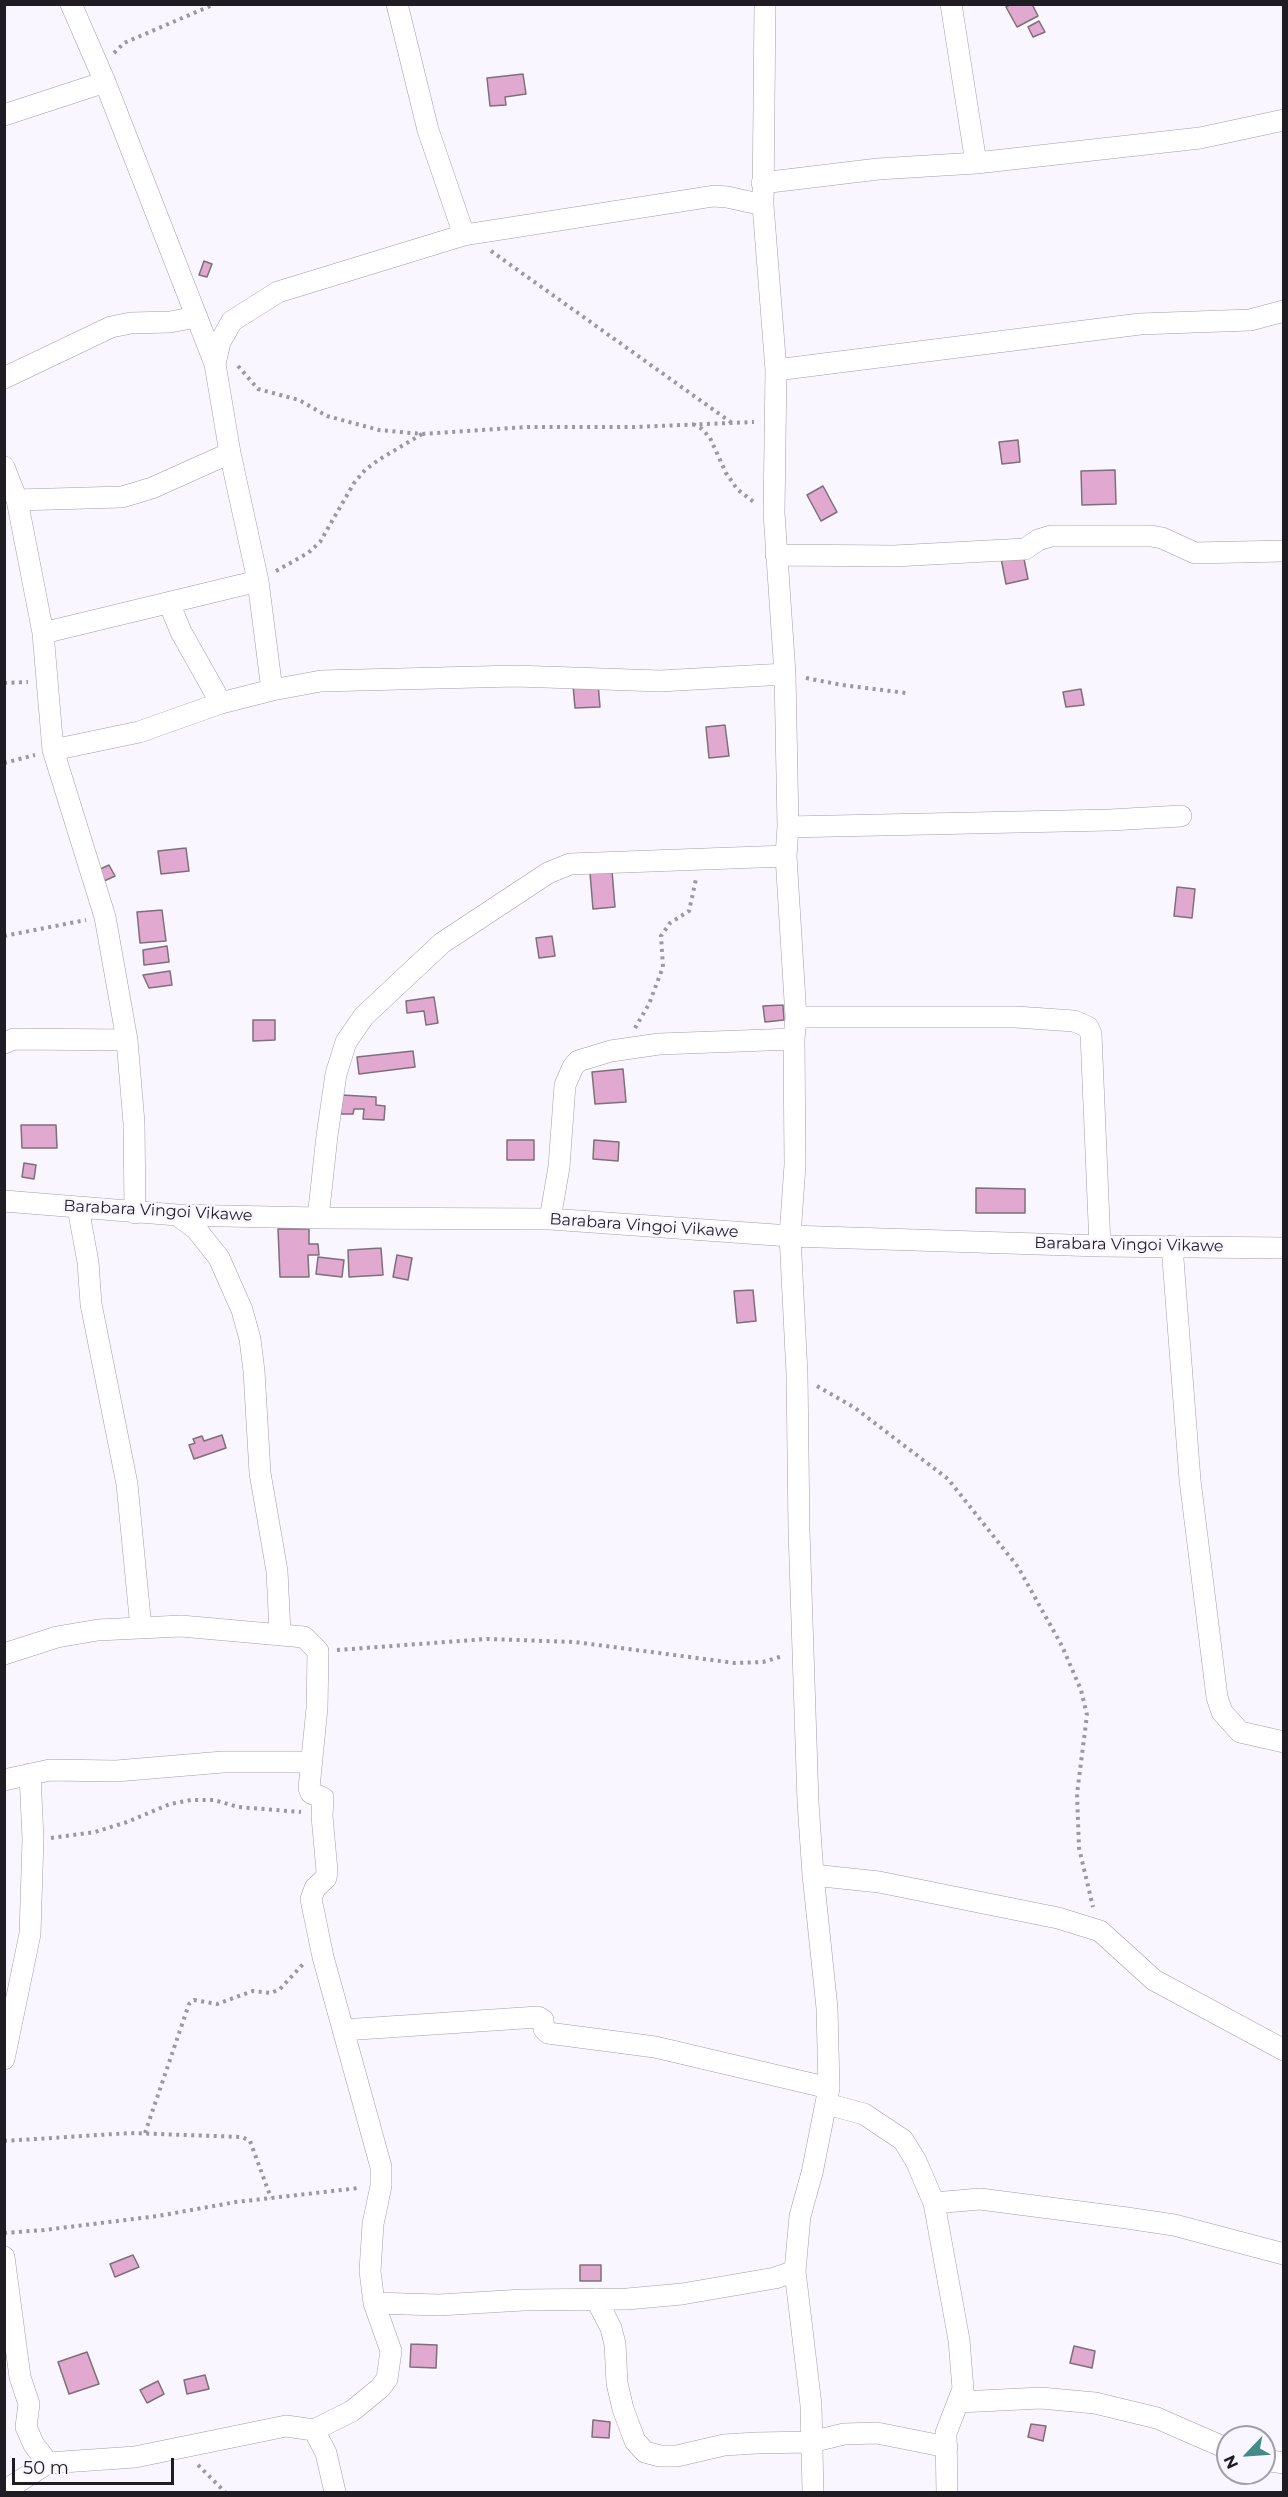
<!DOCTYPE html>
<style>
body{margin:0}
#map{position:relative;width:1288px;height:2497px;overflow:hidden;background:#f9f6ff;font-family:Montserrat,sans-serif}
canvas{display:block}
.frame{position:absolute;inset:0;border:6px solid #1f1d23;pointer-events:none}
.north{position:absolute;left:1216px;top:2425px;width:60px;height:60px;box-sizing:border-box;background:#f9f6ff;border:2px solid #a29fa7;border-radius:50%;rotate:245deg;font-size:16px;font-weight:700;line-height:24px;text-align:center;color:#1f1d23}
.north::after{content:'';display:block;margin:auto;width:21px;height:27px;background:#438b87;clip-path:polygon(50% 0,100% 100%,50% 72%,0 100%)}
.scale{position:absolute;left:12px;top:2458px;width:162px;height:27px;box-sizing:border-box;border:3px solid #1f1d23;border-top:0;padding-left:8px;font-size:18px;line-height:21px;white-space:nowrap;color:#1f1d23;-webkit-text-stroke:4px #f9f6ff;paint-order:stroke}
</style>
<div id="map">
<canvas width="1288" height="2497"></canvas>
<div class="frame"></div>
<div class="north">N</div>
<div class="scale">50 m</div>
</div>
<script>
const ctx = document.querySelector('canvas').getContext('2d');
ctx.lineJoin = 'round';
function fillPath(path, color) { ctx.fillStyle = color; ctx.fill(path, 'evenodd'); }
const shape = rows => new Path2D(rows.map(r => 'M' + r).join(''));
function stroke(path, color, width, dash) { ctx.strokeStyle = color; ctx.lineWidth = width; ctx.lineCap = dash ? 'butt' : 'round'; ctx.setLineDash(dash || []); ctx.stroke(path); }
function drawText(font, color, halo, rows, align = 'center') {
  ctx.font = font + ' Montserrat,sans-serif'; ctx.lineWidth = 5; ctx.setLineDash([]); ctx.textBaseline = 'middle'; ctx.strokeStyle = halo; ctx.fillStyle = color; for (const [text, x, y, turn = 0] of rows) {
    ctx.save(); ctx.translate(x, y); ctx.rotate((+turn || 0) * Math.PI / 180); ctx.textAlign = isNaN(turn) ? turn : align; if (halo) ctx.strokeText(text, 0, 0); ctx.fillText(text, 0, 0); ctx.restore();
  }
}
const building = shape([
 [1011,4,1032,4,1038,16,1017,27,1006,7,1011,4],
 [1039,21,1045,32,1033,37,1028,27,1039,21],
 [523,74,526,94,505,97,506,105,490,106,487,78,523,74],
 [204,261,212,264,207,277,199,275,204,261],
 [1018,440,1020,462,1002,464,999,442,1018,440],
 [1115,470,1116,504,1082,505,1081,471,1115,470],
 [823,486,837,512,821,521,807,495,823,486],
 [1022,549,1028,579,1006,584,1000,553,1022,549],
 [598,683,600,707,575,708,573,685,598,683],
 [1081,689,1084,705,1066,707,1063,692,1081,689],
 [725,725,729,756,709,758,706,727,725,725],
 [186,848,189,871,161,874,158,851,186,848],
 [109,865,115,876,102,882,96,871,109,865],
 [612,871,615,907,593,909,590,873,612,871],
 [1177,887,1195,889,1192,918,1174,916,1177,887],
 [162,910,166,941,140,943,137,912,162,910],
 [552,936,555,956,539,958,536,938,552,936],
 [167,946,169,962,144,965,143,950,167,946],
 [170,971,172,985,149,988,143,975,170,971],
 [434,997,438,1023,426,1025,424,1011,407,1013,406,1001,434,997],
 [783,1005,784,1020,765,1022,763,1006,783,1005],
 [253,1020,275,1020,275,1040,253,1041,253,1020],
 [413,1051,415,1067,359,1074,357,1057,413,1051],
 [623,1069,626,1102,595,1104,592,1072,623,1069],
 [342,1095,376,1097,376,1105,385,1106,384,1120,363,1119,364,1109,354,1109,353,1114,341,1114,342,1095],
 [21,1125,56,1125,57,1148,22,1148,21,1125],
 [507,1140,534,1140,534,1160,507,1160,507,1140],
 [594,1140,619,1142,618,1161,593,1159,594,1140],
 [24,1163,36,1165,34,1179,22,1177,24,1163],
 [976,1188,1025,1189,1025,1213,976,1213,976,1188],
 [278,1229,309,1229,309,1244,318,1244,319,1255,308,1255,309,1277,280,1277,278,1229],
 [381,1248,383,1275,349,1277,348,1250,381,1248],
 [397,1255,412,1258,408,1280,393,1277,397,1255],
 [318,1257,344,1260,342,1277,316,1274,318,1257],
 [753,1290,756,1321,737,1323,734,1291,753,1290],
 [222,1435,226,1448,194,1459,189,1445,195,1443,193,1439,202,1436,204,1441,222,1435],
 [133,2255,139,2267,115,2277,110,2264,133,2255],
 [580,2265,601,2265,601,2281,580,2281,580,2265],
 [411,2344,437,2345,436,2368,410,2367,411,2344],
 [1074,2346,1095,2351,1092,2368,1070,2363,1074,2346],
 [87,2352,99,2384,69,2394,58,2362,87,2352],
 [205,2375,209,2389,187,2394,184,2380,205,2375],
 [158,2381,164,2394,147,2403,140,2390,158,2381],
 [593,2420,610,2422,609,2438,592,2437,593,2420],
 [1031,2424,1046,2426,1043,2441,1028,2437,1031,2424]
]);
const path = shape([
 [114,53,124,43,215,4],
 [491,251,732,423],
 [238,366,258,389,299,400,327,416,379,430,422,434,528,427,635,427,754,422],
 [693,424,702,429,710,438,726,473,737,489,755,503],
 [276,571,308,553,320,542,354,483,365,470,380,459,422,434],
 [806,678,842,685,906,693],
 [4,683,28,682],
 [4,763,35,755],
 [4,936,86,920],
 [635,1028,649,1004,663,967,661,936,670,923,689,911,696,879],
 [817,1386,855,1408,948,1479,1018,1567,1062,1646,1081,1690,1087,1715,1077,1794,1079,1848,1093,1907],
 [337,1650,487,1639,575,1642,735,1663,763,1662,783,1656],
 [51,1838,95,1832,127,1822,170,1804,191,1800,214,1800,238,1807,301,1812],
 [145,2133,189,2004,194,2000,217,2004,253,1991,271,1993,280,1989,304,1963],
 [4,2141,130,2133,242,2137,250,2141,271,2198],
 [4,2233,44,2230,158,2216,236,2202,359,2188],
 [198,2465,225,2492]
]);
const minor = shape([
 [71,4,105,82,215,364,230,453,258,581,272,690],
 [397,4,428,130,464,235],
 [765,4,763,205,776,370,774,513,785,674,788,827,786,856,796,1017,794,1039,795,1165,790,1236,797,1374,799,1530,808,1802,813,1875,827,2008,829,2088,812,2173,800,2216,795,2271,811,2405,813,2492],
 [951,4,976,163],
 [4,115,105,82],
 [762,183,878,169,976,163,1200,138,1284,120],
 [215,364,220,342,232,321,278,292,464,235,714,196,727,197,763,205],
 [776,370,1140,324,1250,320,1284,311],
 [4,378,111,327,131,323,170,322,197,317],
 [4,467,17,500,43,633,53,750,105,917,127,1040,134,1123,135,1213],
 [17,500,122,497,152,488,230,453],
 [776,555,894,556,1025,549,1038,540,1051,536,1151,536,1162,538,1195,553,1284,551],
 [169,603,181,632,221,703],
 [43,633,258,581],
 [53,750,139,732,221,703,272,690,321,681,516,676,660,681,785,674],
 [788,827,1110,820,1181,816],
 [796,1017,1016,1017,1074,1021,1088,1027,1091,1034,1100,1246],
 [4,1043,14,1039,127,1040],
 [4,1201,177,1215,318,1218,550,1219,790,1236,1100,1246,1284,1248],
 [78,1208,88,1262,91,1304,127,1484,141,1628],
 [177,1215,196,1229,219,1258,242,1310,250,1339,254,1371,260,1473,277,1571,280,1633],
 [318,1218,327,1136,336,1074,346,1042,364,1016,442,943,548,873,570,864,786,856],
 [550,1219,559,1167,565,1085,573,1067,578,1061,611,1051,659,1044,794,1039],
 [1172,1246,1190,1480,1217,1697,1222,1712,1240,1732,1284,1742],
 [4,1654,57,1637,98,1630,181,1626,304,1637,318,1651,317,1708,309,1788,311,1793,323,1798,322,1816,327,1871,326,1878,315,1888,311,1899,323,1957,381,2167,381,2186,373,2224,370,2271,374,2303,391,2351,387,2379,380,2388,352,2411,314,2430],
 [4,1780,50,1770,116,1771,223,1762,311,1762],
 [813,1875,879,1882,1058,1918,1100,1931,1154,1980,1284,2050],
 [343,2030,538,2017,543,2020,544,2029,548,2033,655,2047,829,2088],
 [4,2059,30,1934,33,1839,30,1774],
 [827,2104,864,2114,903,2140,916,2161,934,2203,959,2340,963,2389,946,2433,947,2492],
 [934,2203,980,2199,1127,2218,1174,2225,1284,2254],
 [4,2257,20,2377,29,2404,26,2427,34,2445,48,2463,135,2457,286,2426,314,2430,326,2453,335,2492],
 [596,2299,611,2328,615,2344,617,2383,623,2409,635,2441,645,2452,660,2456,677,2456,724,2445,756,2443,811,2442,844,2434,877,2433,947,2447],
 [374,2303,439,2305,523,2300,627,2299,682,2294,775,2278,795,2271],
 [960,2402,1041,2398,1095,2403,1157,2418,1228,2449],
 [1264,2460,1284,2463],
 [4,2491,48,2463]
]);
const streetNames = [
 ["Barabara Vingoi Vikawe",158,1211,3],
 ["Barabara Vingoi Vikawe",644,1226,4],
 ["Barabara Vingoi Vikawe",1129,1245,1]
];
fillPath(building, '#e1a9d0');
stroke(building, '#7d7078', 1.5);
stroke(minor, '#a29dab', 22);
stroke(path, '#9a98a0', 4, [3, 4.5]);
stroke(minor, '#fff', 21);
drawText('16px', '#1f1d23', '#f9f6ff', streetNames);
</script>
